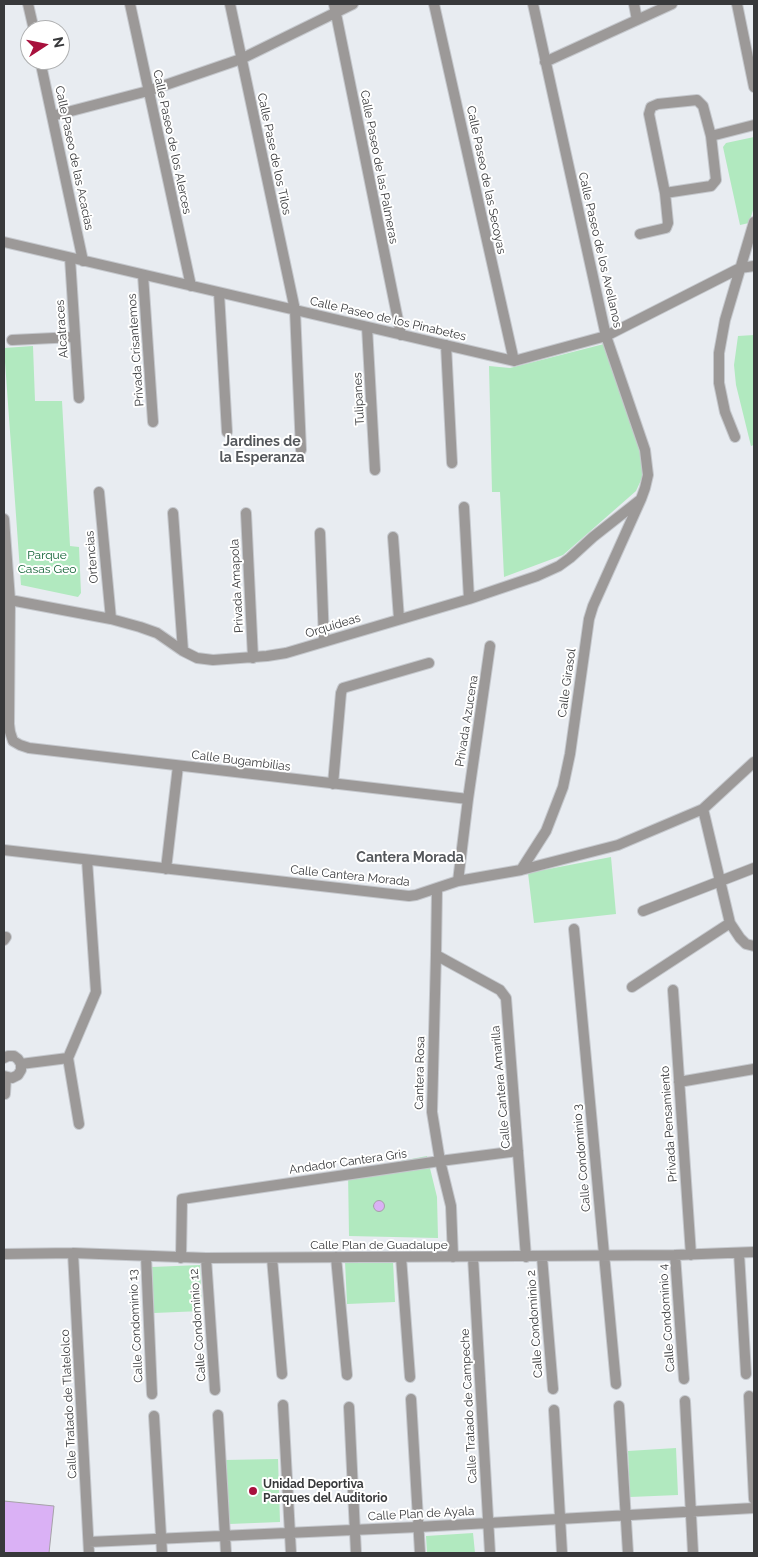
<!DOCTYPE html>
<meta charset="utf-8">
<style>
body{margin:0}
#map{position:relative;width:758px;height:1557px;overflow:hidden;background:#e8ecf1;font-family:Raleway,sans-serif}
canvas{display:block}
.frame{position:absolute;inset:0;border:5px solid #38393b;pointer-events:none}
.north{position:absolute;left:20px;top:20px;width:50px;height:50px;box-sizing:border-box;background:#fff;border:1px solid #afb0b1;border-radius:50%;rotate:79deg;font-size:14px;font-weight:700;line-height:20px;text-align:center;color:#38393b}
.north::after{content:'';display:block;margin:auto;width:18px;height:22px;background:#a8103d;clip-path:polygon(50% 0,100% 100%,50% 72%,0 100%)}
</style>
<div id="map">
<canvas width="758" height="1557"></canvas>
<div class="frame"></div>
<div class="north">N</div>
</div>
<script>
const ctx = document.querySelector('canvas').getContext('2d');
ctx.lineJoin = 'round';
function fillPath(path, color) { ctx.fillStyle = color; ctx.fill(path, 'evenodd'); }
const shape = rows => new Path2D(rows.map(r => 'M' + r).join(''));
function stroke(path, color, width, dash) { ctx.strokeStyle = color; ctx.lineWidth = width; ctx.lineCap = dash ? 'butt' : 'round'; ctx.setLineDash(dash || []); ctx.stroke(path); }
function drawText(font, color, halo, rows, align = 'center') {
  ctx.font = font + ' Raleway,sans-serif'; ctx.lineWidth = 4; ctx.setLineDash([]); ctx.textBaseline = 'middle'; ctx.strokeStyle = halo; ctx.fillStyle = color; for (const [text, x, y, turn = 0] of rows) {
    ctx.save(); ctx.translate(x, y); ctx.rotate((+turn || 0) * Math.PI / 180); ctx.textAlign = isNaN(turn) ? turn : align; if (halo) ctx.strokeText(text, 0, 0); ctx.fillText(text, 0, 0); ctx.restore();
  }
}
const green = shape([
 [754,137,754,207,749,223,740,225,723,147,726,143],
 [754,335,754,445,751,446,736,385,734,365,738,336],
 [604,344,642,453,644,467,642,478,636,491,563,555,504,577,500,492,492,492,489,366,510,368],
 [33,346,35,401,62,401,70,546,79,547,81,593,78,597,21,585,4,348],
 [611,857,616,914,534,923,528,873],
 [427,1156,437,1197,438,1238,349,1236,348,1171],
 [345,1261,393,1261,395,1302,347,1304],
 [200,1265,202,1311,154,1313,152,1267],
 [676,1448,678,1495,630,1497,628,1451],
 [278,1459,280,1522,229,1524,224,1460],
 [473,1533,475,1553,427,1553,426,1536]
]);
const building = shape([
 '373.5 1206a5.5 5.5 0 1 1 11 0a5.5 5.5 0 1 1-11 0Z',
 [4,1501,54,1506,49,1553,4,1553,4,1501]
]);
const street = shape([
 [28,4,34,30],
 [130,4,191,286],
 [230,4,295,310,301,450],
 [334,4,401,335],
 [434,4,514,361],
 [634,4,637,20],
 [737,4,754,87],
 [40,60,83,261],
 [545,62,672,4],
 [52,116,148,91,241,59,353,4],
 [711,136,754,125],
 [640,234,666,228,668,223,665,193,649,114,651,107,658,104,697,100,703,106,711,136,716,180,711,186,665,193],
 [4,242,514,361,606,336,740,268,754,266],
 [70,258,79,398],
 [143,275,153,422],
 [219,293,227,432],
 [367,327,375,470],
 [12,340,75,337],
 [446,345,452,463],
 [735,437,725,412,719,383,719,353,725,320,754,222],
 [99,492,111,619],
 [464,507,469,599],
 [173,513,183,651],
 [246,513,253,658],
 [4,519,10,600,9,724,10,732,13,741,20,745,29,748,468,799],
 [320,533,324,641],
 [393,537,399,619],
 [10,600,111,619,140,627,157,633,183,651,197,658,213,660,267,656,286,653,469,599,537,576,559,566,570,558,593,537,640,500],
 [333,784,341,693,343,688,429,663],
 [703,809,730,923,740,938,746,944,754,946],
 [4,850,409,896,416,895,458,881,521,870,618,845,703,809,754,762],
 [166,869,178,766],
 [521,870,546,831,563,787,570,754,589,619,593,606,641,499,645,488,648,475,645,450,606,336,533,4],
 [458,881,468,799,490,646],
 [437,888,436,955,432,1112,440,1161,451,1206,453,1257],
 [643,911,754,868],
 [574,929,616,1384],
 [4,940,6,937],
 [436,955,500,990,506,998,526,1257],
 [632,987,730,923],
 [673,990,691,1255],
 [4,1058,8,1056,14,1056,18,1059,21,1064,21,1070,18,1075,12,1078,4,1076],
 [68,1058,96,992,87,860],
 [68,1058,79,1124],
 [21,1064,68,1058],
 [679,1082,754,1069],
 [5,1094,6,1077],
 [73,1253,89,1553],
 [739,1253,746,1374],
 [4,1254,73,1253,206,1258,675,1255,754,1252],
 [675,1255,684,1379],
 [146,1256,152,1394],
 [336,1257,347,1375],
 [401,1257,410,1377],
 [473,1257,490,1553],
 [542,1257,553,1389],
 [181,1258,182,1199,440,1161,518,1151],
 [206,1258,215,1390],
 [272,1258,282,1374],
 [749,1396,754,1499],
 [411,1399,420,1553],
 [685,1401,693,1553],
 [283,1405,291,1553],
 [619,1406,628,1553],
 [349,1407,356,1553],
 [554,1410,562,1553],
 [218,1415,226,1553],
 [154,1416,162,1553],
 [89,1542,418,1527,754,1508]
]);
const markers = [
 [253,1491,5,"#a8103d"]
];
const streetNames = [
 ["Calle Paseo de los Alerces",172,142,78],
 ["Calle Pase de los Tilos",274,154,78],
 ["Calle Paseo de las Acacias",74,158,78],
 ["Calle Paseo de las Palmeras",379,167,79],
 ["Calle Paseo de las Secoyas",486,180,78],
 ["Calle Paseo de los Avellanos",600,250,77],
 ["Calle Paseo de los Pinabetes",388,319,13],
 ["Alcatraces",62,329,-94],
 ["Privada Crisantemos",136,350,-94],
 ["Tulipanes",359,399,-93],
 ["Ortencias",92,557,-95],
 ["Privada Amapola",237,586,-93],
 ["Orquídeas",333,626,-17],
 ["Calle Girasol",567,683,-82],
 ["Privada Azucena",467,721,-81],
 ["Calle Bugambilias",241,761,7],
 ["Calle Cantera Morada",350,876,6],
 ["Cantera Rosa",420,1073,-89],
 ["Calle Cantera Amarilla",501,1087,-95],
 ["Privada Pensamiento",669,1124,-94],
 ["Calle Condominio 3",582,1158,-95],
 ["Andador Cantera Gris",348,1162,-8],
 ["Calle Plan de Guadalupe",379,1245],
 ["Calle Condominio 4",667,1318,-94],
 ["Calle Condominio 2",535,1324,-94],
 ["Calle Condominio 12",198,1325,-94],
 ["Calle Condominio 13",136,1326,-93],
 ["Calle Tratado de Tlatelolco",69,1404,-93],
 ["Calle Tratado de Campeche",469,1406,-93],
 ["Calle Plan de Ayala",421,1514,-3]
];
const parkNames = [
 ["Parque",47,555],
 ["Casas Geo",47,569]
];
const poiNames = [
 ["Unidad Deportiva",263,1484],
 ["Parques del Auditorio",263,1498]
];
const neighbourhoodNames = [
 ["Jardines de",262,442],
 ["la Esperanza",262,458],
 ["Cantera Morada",410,858]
];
fillPath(green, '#b1e9bf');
fillPath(building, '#dab1f5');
stroke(building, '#a5a2a7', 1);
stroke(street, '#c5c8cd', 12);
stroke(street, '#9c9998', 10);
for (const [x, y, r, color] of markers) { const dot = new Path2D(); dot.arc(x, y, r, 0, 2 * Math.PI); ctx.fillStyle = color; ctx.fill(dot); stroke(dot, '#fff', 2); }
drawText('12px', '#38393b', '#fff', streetNames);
drawText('12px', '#0e6032', '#fff', parkNames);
drawText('bold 12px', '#38393b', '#fff', poiNames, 'left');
drawText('bold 14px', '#54575b', '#fff', neighbourhoodNames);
</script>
